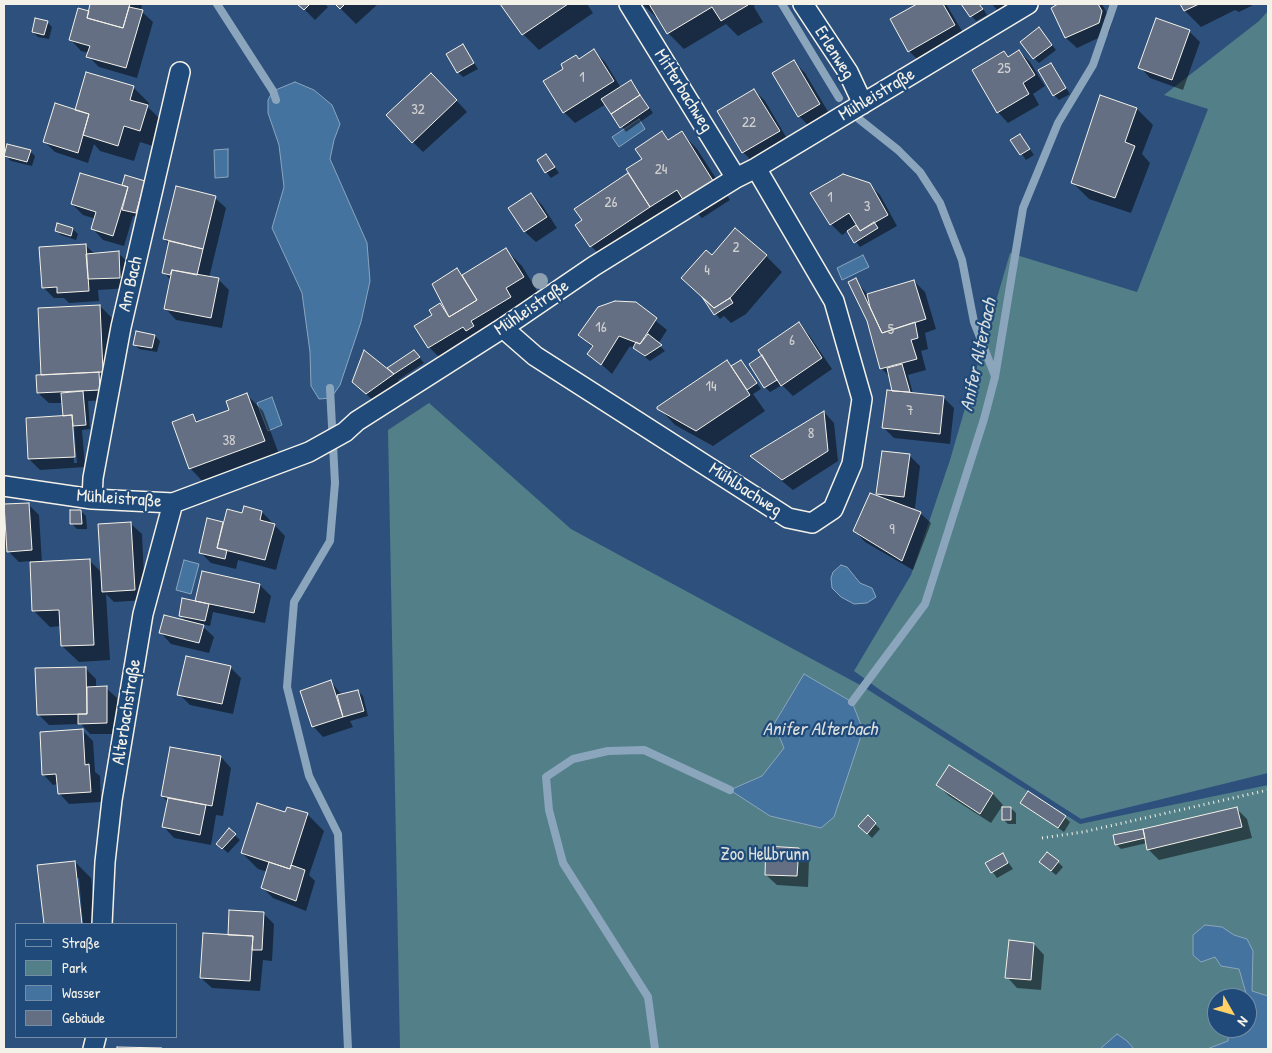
<!DOCTYPE html>
<meta charset="utf-8">
<style>
body{margin:0}
#map{position:relative;width:1272px;height:1053px;overflow:hidden;background:#2d517c;font-family:"Patrick Hand",sans-serif}
canvas{display:block}
.frame{position:absolute;inset:0;border:5px solid #f4f1e8;pointer-events:none}
.legend{position:absolute;left:15px;top:923px;width:162px;height:115px;box-sizing:border-box;background:#1f4a7a;border:1px solid #748da6;margin:0;padding:6px 9px;list-style:none;font-size:15px;color:#f4f1e8}
.legend li{display:flex;align-items:center;gap:10px;height:25px}
.legend b{width:25px;border:1px solid #748da6}
.north{position:absolute;left:1207px;top:988px;width:50px;height:50px;box-sizing:border-box;background:#1f4a7a;border:1px solid #748da6;border-radius:50%;rotate:128deg;font-size:14px;font-weight:700;line-height:20px;text-align:center;color:#f4f1e8}
.north::after{content:'';display:block;margin:auto;width:18px;height:22px;background:#ffd166;clip-path:polygon(50% 0,100% 100%,50% 72%,0 100%)}
</style>
<div id="map">
<canvas width="1272" height="1053"></canvas>
<div class="frame"></div>
<ul class="legend">
<li><b style="height:6px;background:#1f4a7a"></b>Straße</li>
<li><b style="height:14px;background:#527f88"></b>Park</li>
<li><b style="height:14px;background:#4573a0"></b>Wasser</li>
<li><b style="height:14px;background:#646f83"></b>Gebäude</li>
</ul>
<div class="north">N</div>
</div>
<script>
const ctx = document.querySelector('canvas').getContext('2d');
ctx.lineJoin = 'round';
function fillPath(path, color) { ctx.fillStyle = color; ctx.fill(path, 'evenodd'); }
const shape = rows => new Path2D(rows.map(r => 'M' + r).join(''));
function stroke(path, color, width, dash) { ctx.strokeStyle = color; ctx.lineWidth = width; ctx.lineCap = dash ? 'butt' : 'round'; ctx.setLineDash(dash || []); ctx.stroke(path); }
function drawText(font, color, halo, rows, align = 'center') {
  ctx.font = font + ' "Patrick Hand",sans-serif'; ctx.lineWidth = 4.5; ctx.setLineDash([]); ctx.textBaseline = 'middle'; ctx.strokeStyle = halo; ctx.fillStyle = color; for (const [text, x, y, turn = 0] of rows) {
    ctx.save(); ctx.translate(x, y); ctx.rotate((+turn || 0) * Math.PI / 180); ctx.textAlign = isNaN(turn) ? turn : align; if (halo) ctx.strokeText(text, 0, 0); ctx.fillText(text, 0, 0); ctx.restore();
  }
}
const green = shape([
 [1268,11,1268,773,1081,819,883,692,854,671,911,575,950,460,1010,253,1137,292,1208,109,1164,95,1259,21],
 [429,403,571,529,862,686,1080,824,1268,785,1268,1049,400,1049,388,430],
 [1217,998,1247,998,1247,1028,1217,1028]
]);
const water = shape([
 [295,82,314,90,332,105,340,124,334,140,330,159,367,243,370,281,361,322,340,385,331,398,319,399,311,386,310,352,302,293,272,228,284,187,279,145,268,113,268,100,273,91,295,82],
 [639,119,645,129,619,147,612,137,639,119],
 [228,149,228,177,215,178,214,150,228,149],
 [863,255,869,267,842,280,837,268,863,255],
 [272,397,282,425,268,431,257,403,272,397],
 [184,560,199,564,191,594,176,590,184,560],
 [841,565,847,567,860,583,872,588,876,597,867,603,854,604,841,597,832,588,831,578,833,572,841,565],
 [804,674,852,702,863,730,834,817,821,828,770,816,730,790,762,776,784,748,774,724,804,674],
 [1205,925,1222,927,1234,935,1247,939,1253,951,1252,991,1268,996,1268,1049,1207,1049,1228,1041,1229,1028,1247,1028,1248,1000,1239,969,1221,966,1215,957,1201,962,1193,955,1193,935,1205,925],
 [1117,1034,1127,1041,1134,1049,1100,1049,1117,1034]
]);
const shadow = shape([
 [92,4,142,4,141,11,153,22,137,78,99,67,88,56,89,53,81,51,71,40,90,12],
 [299,4,325,4,328,7,315,20],
 [336,4,378,4,356,24],
 [502,4,587,4,593,13,539,50,523,34],
 [642,4,755,4,754,7,763,22,738,36,726,24,684,49,668,33,658,16,656,17],
 [920,4,946,4,965,36,920,62,909,51,891,20],
 [962,4,980,4,987,15,976,21],
 [992,4,1028,4,1004,18],
 [1061,4,1102,4,1112,22,1109,33,1077,48,1066,38,1052,8],
 [1182,4,1255,4,1239,12,1235,10,1201,27,1185,11],
 [47,22,52,27,49,39,38,37,33,32],
 [1039,29,1056,50,1039,63,1034,58],
 [1189,31,1200,42,1183,90,1150,78,1140,67],
 [463,46,478,69,463,77,458,72],
 [594,51,605,62,621,88,630,81,653,113,626,132,606,104,575,123,564,112,565,69],
 [1019,51,1030,62,1045,86,1033,94,1039,105,1008,123,998,112,1004,53,1009,58],
 [794,62,805,73,830,115,810,127,799,116,774,74],
 [1050,64,1070,94,1059,100,1054,95],
 [442,85,467,112,423,152,413,142],
 [133,87,149,103,148,107,163,122,156,147,140,142,134,161,100,151,94,144,88,163,55,152,44,141,76,111],
 [754,90,765,101,789,142,754,163,743,152],
 [1137,109,1153,125,1142,154,1150,163,1131,213,1089,199,1073,183],
 [681,132,697,149,730,200,702,218,691,207,607,262,591,246,583,221,575,209,630,173,643,159,662,133,670,140],
 [1020,135,1034,155,1026,160,1012,140],
 [30,151,35,156,32,166,11,161,5,155],
 [546,155,559,173,551,178,538,161],
 [126,177,144,182,149,187,141,218,133,216,124,246,103,240,93,229,96,219,83,215,72,204,123,187],
 [869,184,880,195,897,226,860,247,848,231,842,235,831,224],
 [531,194,542,205,557,228,536,242,525,232,510,208],
 [215,198,226,208,209,278,218,279,229,290,222,328,176,320,166,309,171,280,163,272,169,244,164,239],
 [58,224,73,229,78,234,76,240,61,235,56,230],
 [85,245,95,254,118,253,129,263,130,288,98,290,99,301,69,303,64,298,54,298,43,287],
 [506,250,522,266,539,294,445,363,429,347,434,315,440,305,446,311,457,270,463,276],
 [766,256,782,272,746,314,731,323,724,316,720,319,706,301,683,278,712,257],
 [855,280,868,295,914,281,925,292,936,329,925,333,928,349,921,351,926,370,908,375,913,394,943,397,954,408,950,444,894,438,884,428,894,392,891,378,882,369],
 [635,304,667,330,658,344,665,351,650,361,630,346,612,374,589,353,593,348,580,335],
 [100,306,116,322,110,400,88,401,90,429,82,430,85,467,40,470,29,459,66,417,63,403,49,403,38,393,42,376],
 [72,426,74,426,77,463,74,463],
 [799,324,809,335,832,369,793,396,782,385,770,392,765,387,763,356],
 [155,336,160,341,157,352,139,349,134,344],
 [414,351,424,363,398,380,404,385,377,404,365,393,387,370],
 [741,361,761,389,753,394,765,411,713,446,675,425,659,408,727,362,732,367],
 [247,395,263,411,280,457,206,485,190,468,192,416,199,422,230,410],
 [824,412,834,423,838,461,793,490,752,457],
 [910,456,920,466,915,508,906,508,920,513,931,523,913,570,865,542,855,531,884,500,878,493],
 [28,504,39,515,42,563,89,560,102,573,131,524,142,534,145,600,114,602,106,594,110,660,79,662,62,646,61,626,50,627,34,611,31,561,19,562,8,551],
 [81,511,86,516,87,529,77,529,72,524],
 [262,512,285,536,276,570,238,560,236,569,211,563,200,552,208,520,224,524,243,514],
 [203,573,260,585,271,596,265,623,213,612,210,626,200,624,214,637,209,653,171,644,161,633,187,622,180,615,196,602],
 [230,667,241,678,233,714,190,705,179,694],
 [85,668,96,679,96,688,106,688,117,698,117,734,90,734,81,724,49,725,38,714],
 [331,682,342,695,358,691,363,696,368,716,350,721,353,727,323,737,313,726],
 [83,731,93,741,95,772,100,776,101,802,69,804,59,793,58,784,53,785,43,774],
 [221,757,231,768,223,816,216,815,211,845,174,838,164,827,168,802,162,796],
 [950,766,993,794,1003,805,991,823,949,796,938,785],
 [1022,803,1065,817,1070,822,1064,832],
 [1011,808,1016,813,1016,824,1008,824,1003,819],
 [1236,808,1247,819,1252,838,1159,860,1148,849,1147,843,1121,849,1116,844],
 [286,814,307,814,324,831,309,875,315,881,306,911,273,898,263,888,268,872,258,869,242,853],
 [868,817,880,829,872,838,860,826],
 [229,830,240,840,228,853,218,844],
 [798,849,809,860,808,887,777,885,766,875],
 [1003,855,1013,869,997,878,987,864],
 [75,862,91,878,96,924,83,924,79,878,76,878,81,924,45,924,39,866],
 [1058,862,1063,867,1056,875,1046,867],
 [263,913,274,924,272,961,263,960,260,991,212,988,201,978,230,936],
 [1034,944,1044,955,1041,990,1017,988,1007,977]
]);
const stream = shape([
 [217,4,273,91,276,100],
 [782,4,839,98],
 [859,119,898,150,920,172,940,203,962,260,974,322,995,376],
 [330,388,335,483,330,541,294,602,287,687,309,776,338,834,348,1049],
 [852,702,925,604,984,419,995,377,1023,208,1058,123,1093,65,1114,4],
 [655,1049,648,997,563,863,549,810,546,777,573,759,608,751,644,750,730,790]
]);
const building = shape([
 [90,4,130,4,123,28,87,18,90,4],
 [297,4,310,4,304,10,297,4],
 [335,4,345,4,340,9,335,4],
 [500,4,568,4,522,35,500,4],
 [649,4,747,4,748,5,721,21,712,7,667,34,649,4],
 [917,4,943,4,955,25,908,52,890,19,917,4],
 [961,4,979,4,983,9,970,17,961,4],
 [1058,4,1098,4,1102,11,1099,23,1065,38,1051,8,1058,4],
 [1180,4,1199,4,1184,11,1180,4],
 [129,7,143,10,126,68,86,57,90,46,69,40,78,8,89,11,87,18,123,28,129,7],
 [35,18,48,21,44,35,32,32,35,18],
 [1156,18,1190,30,1172,80,1138,68,1156,18],
 [1039,27,1052,45,1033,59,1020,42,1039,27],
 [463,44,474,63,457,73,446,54,463,44],
 [594,49,614,81,563,113,543,81,563,69,561,64,576,55,579,59,594,49],
 [1019,50,1035,75,1023,83,1029,94,997,113,972,70,1004,51,1008,57,1019,50],
 [794,60,820,104,798,117,772,73,794,60],
 [1051,63,1066,88,1053,96,1038,70,1051,63],
 [86,72,134,86,130,100,148,105,140,131,124,126,118,146,83,135,89,114,75,110,86,72],
 [431,73,457,100,412,143,386,115,431,73],
 [631,80,640,95,611,114,601,99,631,80],
 [754,89,780,131,742,153,717,111,754,89],
 [640,95,649,108,620,128,611,114,640,95],
 [1100,95,1137,108,1125,142,1135,146,1115,198,1071,183,1100,95],
 [55,103,89,114,78,153,43,142,55,103],
 [662,131,668,140,682,131,715,184,685,203,677,190,650,207,626,169,642,159,635,149,662,131],
 [1020,134,1030,149,1020,155,1010,140,1020,134],
 [7,144,31,150,27,162,4,156,7,144],
 [546,154,555,167,545,173,537,160,546,154],
 [80,173,128,187,113,236,91,229,96,212,71,204,80,173],
 [628,173,650,207,590,247,575,225,582,220,574,209,628,173],
 [843,174,870,183,888,215,860,231,849,213,830,225,810,193,843,174],
 [125,175,145,181,136,213,122,210,128,187,122,185,125,175],
 [176,186,216,196,203,249,163,239,176,186],
 [531,193,547,217,524,232,508,208,531,193],
 [874,222,878,228,854,243,847,231,856,225,860,231,874,222],
 [57,223,73,228,71,236,55,231,57,223],
 [735,228,767,255,730,298,714,308,681,278,706,250,712,255,735,228],
 [169,241,203,249,197,275,172,270,170,275,162,273,169,241],
 [86,244,89,291,57,293,57,287,42,288,39,247,86,244],
 [506,248,524,277,506,288,511,297,471,321,474,326,466,331,463,327,428,348,414,326,432,315,429,310,440,303,449,317,477,300,462,275,506,248],
 [119,251,120,278,88,279,86,254,119,251],
 [457,268,477,300,449,317,432,284,457,268],
 [172,270,219,278,211,318,164,309,172,270],
 [856,278,882,333,915,322,918,338,911,340,917,359,880,369,867,321,848,282,856,278],
 [914,280,926,319,882,333,870,307,867,294,914,280],
 [702,297,714,308,730,298,733,303,714,315,702,297],
 [615,301,636,302,657,318,640,344,619,336,601,365,587,354,593,346,578,335,598,307,615,301],
 [100,305,103,372,41,375,38,308,100,305],
 [799,322,822,358,781,386,758,350,799,322],
 [136,331,155,335,152,348,133,345,136,331],
 [648,334,662,345,645,356,633,348,636,342,640,344,648,334],
 [364,350,394,374,366,394,352,382,364,350],
 [414,350,420,357,394,374,387,368,414,350],
 [762,355,777,380,764,388,749,364,762,355],
 [727,360,750,395,696,431,657,409,657,407,727,360],
 [741,360,757,383,747,390,731,366,741,360],
 [902,364,910,392,892,391,887,368,902,364],
 [99,372,100,390,37,393,36,375,99,372],
 [887,390,944,396,940,434,882,428,887,390],
 [83,391,86,425,73,426,72,415,63,416,61,393,83,391],
 [247,393,265,441,189,469,172,422,193,414,196,422,229,410,226,401,247,393],
 [824,411,828,451,782,480,750,456,824,411],
 [72,415,75,457,28,459,26,418,72,415],
 [882,451,910,454,904,497,876,494,882,451],
 [870,493,921,512,902,561,853,531,870,493],
 [29,503,32,550,7,552,4,504,29,503],
 [244,506,262,511,260,520,275,524,265,560,217,548,227,509,242,513,244,506],
 [70,510,81,510,82,524,70,524,70,510],
 [207,518,223,522,217,548,227,550,225,559,199,553,207,518],
 [131,522,135,590,102,592,98,524,131,522],
 [90,559,94,645,61,646,59,610,32,611,30,562,90,559],
 [202,571,260,584,254,613,195,601,202,571],
 [182,598,209,604,205,621,179,616,182,598],
 [164,615,204,625,199,643,159,633,164,615],
 [186,656,231,666,222,704,177,695,186,656],
 [86,667,87,714,37,715,35,668,86,667],
 [331,680,343,717,312,727,300,691,331,680],
 [107,686,107,723,78,724,78,714,87,714,87,687,107,686],
 [358,690,364,711,343,717,337,695,358,690],
 [83,729,85,765,89,764,91,792,58,794,56,774,42,775,40,732,83,729],
 [170,747,221,756,212,806,161,796,170,747],
 [949,765,993,793,980,814,936,785,949,765],
 [1028,791,1066,816,1058,828,1020,803,1028,791],
 [168,798,206,805,200,835,162,827,168,798],
 [257,803,285,812,287,807,308,813,290,869,241,853,257,803],
 [1002,807,1011,807,1011,820,1002,820,1002,807],
 [1237,807,1242,827,1147,850,1143,829,1237,807],
 [868,815,876,823,867,834,858,826,868,815],
 [229,828,236,834,222,849,216,844,229,828],
 [1143,829,1145,838,1115,845,1113,835,1143,829],
 [766,846,799,848,797,876,765,875,766,846],
 [1047,852,1059,861,1051,871,1039,862,1047,852],
 [1003,853,1008,863,991,873,985,863,1003,853],
 [75,861,82,924,44,924,37,865,75,861],
 [269,862,290,869,291,865,305,870,296,901,261,888,269,862],
 [229,910,264,912,262,950,252,950,253,936,228,935,229,910],
 [203,933,253,936,250,981,200,978,203,933],
 [1009,940,1034,943,1031,980,1005,978,1009,940],
 [117,1047,162,1048,162,1049,117,1049,117,1047]
]);
const path = shape([
 [1042,838,1083,832,1268,790]
]);
const minor = shape([
 [629,4,736,178],
 [803,4,848,72,863,104],
 [503,328,535,356,788,518,812,523,833,509,852,464,862,399,834,301,756,168],
 [4,486,92,499,173,503,309,452,345,432,357,421,503,328,594,266,736,178,756,168,1028,4],
 [92,499,93,478,121,327,180,72],
 [102,924,105,862,112,800,143,614,173,503],
 [93,1049,96,1037]
]);
const trees = [
 [540,281]
];
const numberNames = [
 ["25",1004,69],
 ["1",582,78],
 ["32",418,110],
 ["22",749,123],
 ["24",661,170],
 ["1",830,198],
 ["26",611,203],
 ["3",867,207],
 ["2",736,248],
 ["4",707,271],
 ["16",601,328],
 ["5",891,330],
 ["6",792,341],
 ["14",711,387],
 ["7",910,411],
 ["8",811,434],
 ["38",229,441],
 ["9",892,530]
];
const streetNames = [
 ["Erlenweg",834,53,58],
 ["Mitterbachweg",683,91,58],
 ["Mühleistraße",877,95,-31],
 ["Am Bach",131,284,-77],
 ["Mühleistraße",532,308,-34],
 ["Mühlbachweg",745,490,33],
 ["Mühleistraße",119,499,4],
 ["Alterbachstraße",127,712,-81]
];
const parkNames = [
 ["Zoo Hellbrunn",765,855]
];
const waterNames = [
 ["Anifer Alterbach",979,355,-78],
 ["Anifer Alterbach",820,730]
];
fillPath(green, '#527f88');
fillPath(water, '#4573a0');
stroke(water, '#8ba5bd', 1);
fillPath(shadow, '#0007');
stroke(stream, '#8ba5bd', 8);
fillPath(building, '#646f83');
stroke(building, '#f4f1e8', 1);
stroke(minor, '#f4f1e8', 22);
stroke(path, '#f4f1e8', 3, [1, 4]);
stroke(minor, '#1f4a7a', 19);
ctx.fillStyle = '#8da0b0';
for (const [x, y] of trees) { ctx.beginPath(); ctx.arc(x, y, 8, 0, 2 * Math.PI); ctx.fill(); }
drawText('15px', '#d0d0cf', null, numberNames);
drawText('18px', '#f4f1e8', '#1f4a7a', streetNames);
drawText('18px', '#dce0da', '#1f4a7a', parkNames);
drawText('italic 19px', '#dadedd', '#1f4a7a', waterNames);
</script>
